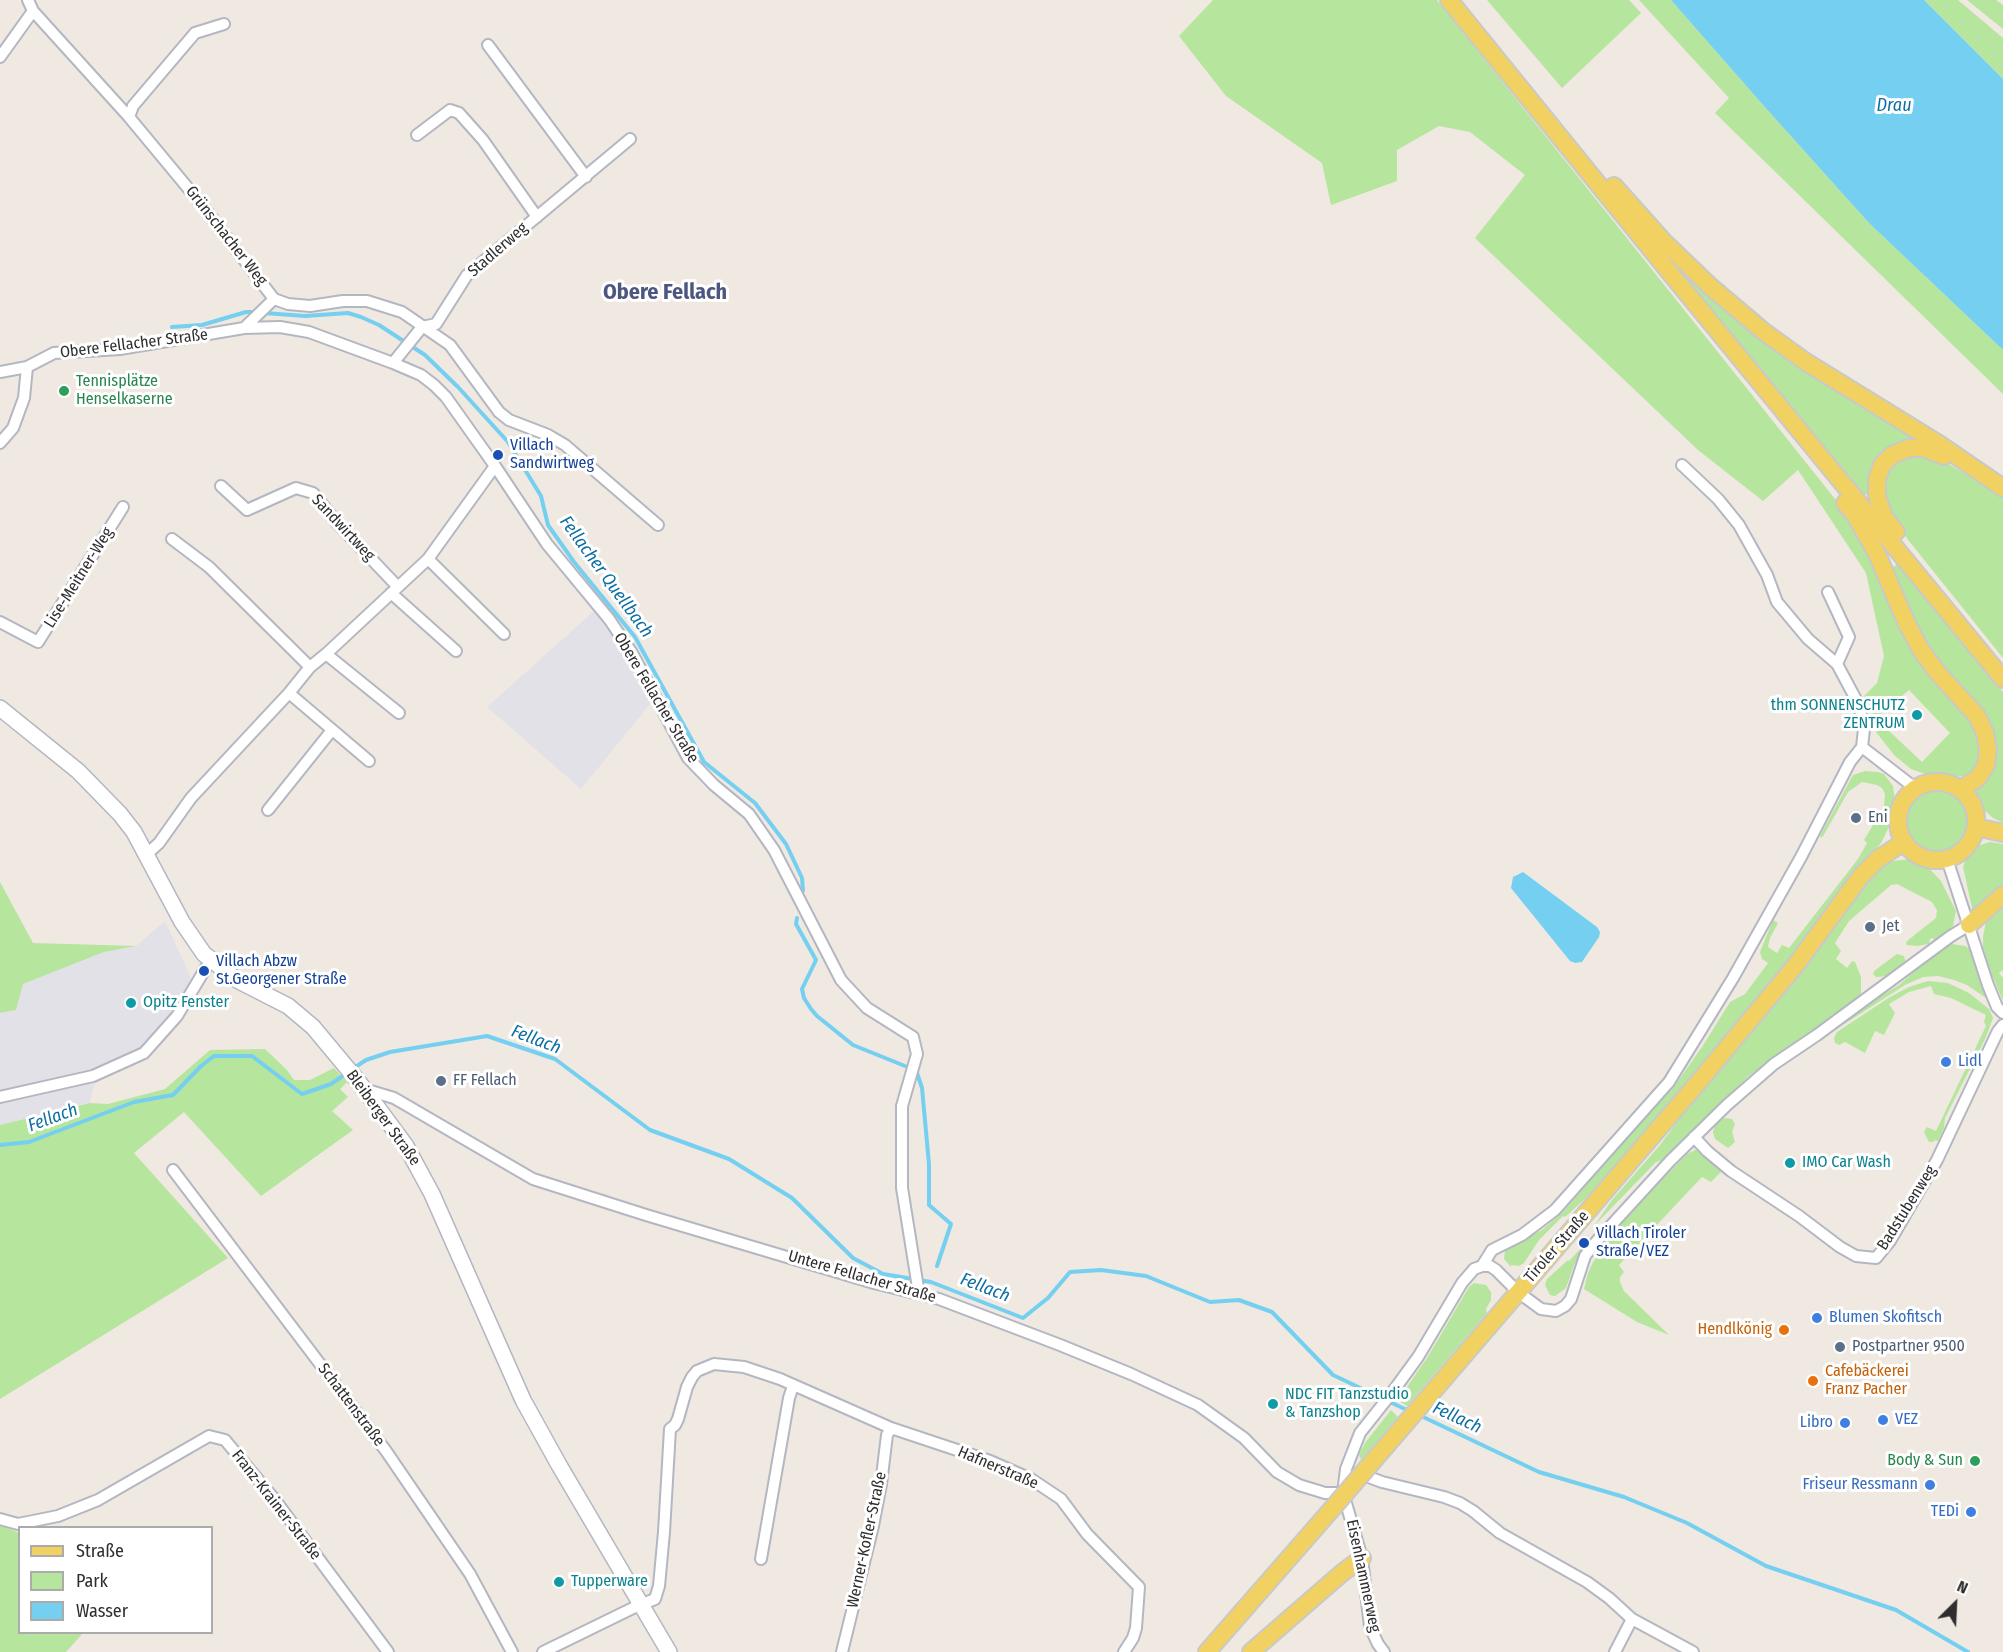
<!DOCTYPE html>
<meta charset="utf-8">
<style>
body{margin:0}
#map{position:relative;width:2003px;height:1652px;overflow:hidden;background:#efe9e1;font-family:"Fira Sans Condensed",sans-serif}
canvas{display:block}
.legend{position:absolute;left:18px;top:1526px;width:195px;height:108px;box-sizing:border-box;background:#fff;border:2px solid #ababab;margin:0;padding:8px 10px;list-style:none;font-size:18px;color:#2e2e2e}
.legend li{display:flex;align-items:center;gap:12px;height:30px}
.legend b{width:30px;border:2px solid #ababab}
.north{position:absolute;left:1925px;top:1574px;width:60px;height:60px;-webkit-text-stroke:4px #fff;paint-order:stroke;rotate:24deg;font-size:16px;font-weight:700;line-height:24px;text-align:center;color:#2e2e2e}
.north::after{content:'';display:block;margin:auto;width:21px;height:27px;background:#2e2e2e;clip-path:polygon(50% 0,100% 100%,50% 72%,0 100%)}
</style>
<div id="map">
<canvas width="2003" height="1652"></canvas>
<ul class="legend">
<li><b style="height:8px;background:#f2d163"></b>Straße</li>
<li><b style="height:16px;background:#b6e59e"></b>Park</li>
<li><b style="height:16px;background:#75cff0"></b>Wasser</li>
</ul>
<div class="north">N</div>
</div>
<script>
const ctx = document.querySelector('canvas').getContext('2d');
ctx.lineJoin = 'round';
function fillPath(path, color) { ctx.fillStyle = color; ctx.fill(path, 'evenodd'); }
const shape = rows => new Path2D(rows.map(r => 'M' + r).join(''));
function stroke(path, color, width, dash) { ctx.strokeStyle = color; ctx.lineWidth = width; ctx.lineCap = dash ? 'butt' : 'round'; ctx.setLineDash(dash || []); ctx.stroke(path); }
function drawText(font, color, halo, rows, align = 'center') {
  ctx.font = font + ' "Fira Sans Condensed",sans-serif'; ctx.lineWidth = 6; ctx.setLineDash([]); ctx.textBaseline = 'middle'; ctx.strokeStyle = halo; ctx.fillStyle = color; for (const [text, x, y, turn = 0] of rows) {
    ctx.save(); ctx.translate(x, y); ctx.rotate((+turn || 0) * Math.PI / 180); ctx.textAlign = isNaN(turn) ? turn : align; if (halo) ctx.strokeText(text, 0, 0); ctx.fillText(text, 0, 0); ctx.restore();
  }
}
const industrial = shape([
 [594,611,634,667,650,704,581,789,487,707],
 [165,921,193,982,154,1049,94,1084,90,1103,0,1125,0,1013,16,1010,23,984,104,952,136,946]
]);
const green = shape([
 [1213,0,1437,0,1851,519,1981,732,1980,764,1969,775,1956,777,1938,774,1925,774,1911,769,1894,755,1876,732,1882,727,1887,729,1922,762,1950,733,1909,690,1876,718,1864,696,1877,683,1884,656,1866,573,1798,470,1763,501,1698,450,1475,238,1525,175,1470,132,1439,126,1397,150,1397,181,1331,205,1322,163,1226,96,1179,36],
 [1487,0,1629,0,1641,13,1562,88],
 [1639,0,1671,0,1763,105,1869,223,2003,350,2003,394,1715,113,1729,98],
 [1924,0,1958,0,2003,38,2003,79],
 [1967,0,1996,0,2003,5,2003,29],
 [1694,278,1918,440,1906,442,1866,495,1862,494,1689,283,1689,280],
 [1911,454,1931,455,1954,467,2003,498,2003,658,1909,541,1889,513,1883,496,1883,482,1890,467,1898,460],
 [1899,564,2003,692,2003,823,1993,818,1984,810,1972,790,1991,766,1957,687,1915,630,1892,570,1894,566],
 [1865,771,1878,772,1884,774,1893,786,1895,802,1888,829,1881,843,1796,954,1642,1134,1585,1199,1565,1217,1563,1216,1539,1240,1524,1263,1519,1266,1511,1265,1511,1267,1504,1259,1505,1251,1517,1242,1542,1230,1562,1213,1661,1099,1671,1091,1702,1047,1730,1002,1745,994,1768,963,1762,959,1760,952,1773,920,1778,923,1770,938,1768,947,1777,953,1782,945,1789,948,1858,859,1867,843,1864,840,1884,807,1885,794,1882,788,1877,785,1862,782,1848,792,1822,838,1820,836,1853,775],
 '1906 820a31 31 0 1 1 62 0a31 31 0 1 1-62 0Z',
 [1990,842,2003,844,2003,890,1974,917,1963,867,1968,853,1974,847],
 [1911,859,1925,864,1941,881,1956,911,1953,926,1937,942,1932,938,1930,939,1929,944,1917,946,1907,945,1906,942,1912,937,1936,918,1937,910,1932,902,1897,884,1891,885,1849,921,1835,943,1841,951,1836,959,1847,968,1852,961,1855,962,1861,977,1861,996,1750,1075,1663,1160,1656,1162,1594,1226,1612,1200,1660,1145,1721,1063,1820,947,1860,888,1882,865,1892,861],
 [0,882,33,943,136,946,104,952,23,984,16,1010,0,1013],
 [2003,901,2003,970,1999,973,2003,978,2003,1001,1992,975,1983,947,1983,937,1986,921,1990,913],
 [1952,944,1965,946,1970,949,1986,998,1967,985,1954,980,1938,976,1923,977,1905,985,1843,1025,1871,1002,1899,985,1932,956,1947,945],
 [1897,954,1904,956,1906,963,1888,976,1876,977,1873,974,1874,971],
 [1928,981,1948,983,1969,993,1989,1009,1993,1018,1986,1037,1945,1118,1944,1128,1938,1141,1935,1140,1933,1142,1929,1142,1924,1132,1927,1127,1936,1131,1986,1026,1984,1022,1986,1015,1951,998,1934,994,1931,986,1909,992,1889,1004,1895,1013,1884,1035,1875,1031,1865,1053,1845,1042,1839,1045,1835,1043,1834,1038,1837,1032,1890,997,1909,987],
 [265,1049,287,1070,294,1080,310,1080,334,1068,347,1082,340,1089,348,1097,332,1111,353,1130,261,1196,184,1112,134,1153,228,1258,0,1399,0,1125,90,1103,108,1104,165,1089,210,1050],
 [1724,1118,1732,1119,1735,1124,1732,1132,1735,1142,1728,1148,1715,1139,1713,1132,1715,1125],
 [1697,1149,1701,1150,1722,1167,1721,1172,1711,1182,1702,1177,1619,1265,1624,1272,1620,1277,1620,1282,1624,1291,1669,1335,1637,1322,1584,1289,1588,1273,1593,1262,1612,1237,1609,1234,1687,1154],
 [1587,1242,1574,1265,1566,1288,1555,1296,1550,1295,1545,1285,1547,1279,1568,1260,1569,1261],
 [1474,1283,1486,1285,1491,1292,1491,1300,1486,1309,1487,1313,1407,1406,1398,1400,1427,1358,1469,1287],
 [1391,1410,1398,1417,1361,1460,1359,1455,1365,1443],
 [0,1525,19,1533,20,1632,83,1633,66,1652,0,1652]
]);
const water = shape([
 [1671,0,1924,0,2003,79,2003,350,1869,223,1763,105],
 [1523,872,1597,927,1600,932,1599,937,1582,962,1575,963,1570,961,1511,888,1513,877]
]);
const stream = shape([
 [264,313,305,316,348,313,361,317,379,325,425,355,458,387,508,442,541,496,548,525,574,562,635,637,704,762,755,803,786,844,802,878,803,891],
 [172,327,202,325,246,312,256,312],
 [797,918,796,924,816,960,802,989,804,998,811,1009,817,1016,853,1045,905,1066],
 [354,1068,366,1060,390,1052,487,1036,555,1059,650,1130,729,1159,792,1198,853,1258,883,1274,931,1282,1023,1318,1048,1298,1070,1272,1101,1270,1146,1276,1210,1302,1239,1300,1272,1312,1333,1375,1409,1411],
 [917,1073,922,1088,929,1164,929,1205,951,1224,937,1266],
 [0,1145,29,1142,134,1102,173,1095,201,1066,214,1056,252,1056,302,1094,331,1084,347,1073],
 [1419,1415,1539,1472,1624,1497,1687,1523,1766,1566,1896,1610,1968,1652]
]);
const minor = shape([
 [28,0,33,11,129,117,202,205,274,299,288,304,310,306,343,301,367,301,402,312,450,345,499,412,509,420,548,435,565,445,658,525],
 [488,45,586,177],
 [0,57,33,11],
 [129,117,133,106,195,33,224,24],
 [417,135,450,110,459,113,483,140,537,217],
 [244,328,274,299],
 [393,363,422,327,436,324,467,275,630,139],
 [0,372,27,367,54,353,120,349,244,328,280,327,309,332,393,363,421,375,434,385,446,397,495,466,547,544,609,619,632,653,688,758,714,785,749,814,774,850,841,980,867,1008,913,1037,917,1054,902,1106,902,1188,919,1294],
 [0,443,13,428,24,398,27,367],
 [1682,465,1718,499,1739,525,1767,575,1777,602,1808,639,1837,664,1859,705,1864,729,1862,747],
 [221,486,247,510,296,488,313,493,338,524,398,587],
 [172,539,209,567,310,667],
 [428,559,504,634],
 [1828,592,1849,637,1837,664],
 [391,593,456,651],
 [0,622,38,642,123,507],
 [326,654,399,713],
 [289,693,369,761],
 [268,810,332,730],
 [147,854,159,843,191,798,289,693,310,667,326,654,428,559,495,466],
 [1947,859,1988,985,1997,1007,2003,1013],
 [364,1089,394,1098,533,1179,646,1215,874,1283,939,1299,1060,1345,1131,1374,1198,1405,1244,1438,1277,1472,1299,1485,1325,1493,1343,1493],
 [0,1097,93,1076,144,1053,177,1016,210,961],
 [1694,1137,1707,1151,1731,1171,1799,1216,1840,1247,1856,1256,1876,1258,1890,1241,1937,1160,1998,1031,2003,1025],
 [173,1170,386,1451,470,1574,512,1652],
 [1482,1266,1492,1250,1522,1235,1555,1210,1669,1082,1733,978,1801,857,1850,762,1862,747,1915,788],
 [1358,1473,1382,1482,1444,1497,1460,1503,1473,1511,1500,1533,1587,1582,1609,1598,1632,1619,1693,1652],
 [0,1519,18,1524,58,1516,98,1500,209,1436,225,1440,275,1500,388,1652],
 [761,1559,789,1398,793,1386],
 [543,1652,633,1608,655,1599,659,1586,664,1532,670,1429,675,1425,678,1419,687,1387,692,1377,697,1371,714,1364,744,1367,780,1379,891,1428,990,1461,1031,1479,1061,1499,1087,1534,1139,1587,1136,1628,1133,1638,1124,1652],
 [842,1652,873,1526,881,1484,887,1435,891,1428],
 [1384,1652,1378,1644,1370,1627,1362,1558,1343,1493,1346,1469,1360,1433,1391,1394,1418,1357,1462,1283,1474,1269,1482,1266,1490,1266,1496,1270,1518,1292,1541,1309,1556,1311,1565,1306,1571,1299,1585,1256,1595,1243,1670,1161,1727,1105,1774,1064,1817,1035,1951,936,1969,925],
 [1615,1652,1632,1619]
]);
const secondary = shape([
 [0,708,78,771,120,814,134,832,182,922,204,954,237,980,288,1006,313,1027,358,1081,406,1146,432,1194,523,1400,559,1465,669,1652]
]);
const primary = shape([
 [1449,0,1662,263,2003,679],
 [1614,186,1664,242,1711,287,1763,331,1806,362,1939,444,2003,488],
 [1845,503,1855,515,1877,554,1906,622,1921,650,1937,672,1977,716,1985,733,1988,750,1986,765,1978,778,1961,789],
 [1896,532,1884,517,1877,496,1877,479,1882,465,1892,455,1909,448,1923,448,1944,456],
 '1898 821a39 39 0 1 1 78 0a39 39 0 1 1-78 0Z',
 [1976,827,2003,833],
 [1969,925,2003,895],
 [1423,1403,1696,1085,1795,966,1861,876,1878,859,1904,842],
 [1207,1652,1331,1510],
 [1251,1652,1342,1573,1362,1558]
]);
const primaryBridge = shape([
 [1331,1510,1423,1403]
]);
const markers = [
 [64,391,6,"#2e9e5b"],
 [498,455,6,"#1a4fb4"],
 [1917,715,6,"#0f9aa8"],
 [1856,818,6,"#5c6f8a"],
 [1870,927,6,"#5c6f8a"],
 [204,971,6,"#1a4fb4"],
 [131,1003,6,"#0f9aa8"],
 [1946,1062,6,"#3f7fe0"],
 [441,1081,6,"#5c6f8a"],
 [1790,1163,6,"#0f9aa8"],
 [1584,1243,6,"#1a4fb4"],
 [1817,1318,6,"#3f7fe0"],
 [1784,1330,6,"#e8710a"],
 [1840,1347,6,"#5c6f8a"],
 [1813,1381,6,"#e8710a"],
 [1273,1404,6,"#0f9aa8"],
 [1883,1420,6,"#3f7fe0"],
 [1845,1423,6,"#3f7fe0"],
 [1975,1461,6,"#2e9e5b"],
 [1930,1485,6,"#3f7fe0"],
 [1971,1512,6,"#3f7fe0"],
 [559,1582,6,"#0f9aa8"]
];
const streetNames = [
 ["Grünschacher Weg",226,236,52],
 ["Stadlerweg",498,250,-41],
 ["Obere Fellacher Straße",134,344,-7],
 ["Sandwirtweg",343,528,47],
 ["Lise-Meitner-Weg",79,578,-58],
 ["Obere Fellacher Straße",656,698,59],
 ["Bleiberger Straße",383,1118,54],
 ["Badstubenweg",1907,1208,-58],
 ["Tiroler Straße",1557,1247,-49],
 ["Untere Fellacher Straße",862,1277,16],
 ["Schattenstraße",351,1405,53],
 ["Hafnerstraße",998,1468,23],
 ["Franz-Krainer-Straße",276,1505,52],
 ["Werner-Kofler-Straße",867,1540,-78],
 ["Eisenhammerweg",1363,1576,78]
];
const leisureNames = [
 ["Tennisplätze",76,382],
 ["Henselkaserne",76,400],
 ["Body & Sun",1963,1461,"right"]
];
const transitNames = [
 ["Villach",510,446],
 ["Sandwirtweg",510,464],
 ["Villach Abzw",216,962],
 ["St.Georgener Straße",216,980],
 ["Villach Tiroler",1596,1234],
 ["Straße/VEZ",1596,1252]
];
const cultureNames = [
 ["thm SONNENSCHUTZ",1905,706,"right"],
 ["ZENTRUM",1905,724,"right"],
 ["Opitz Fenster",143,1003],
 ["IMO Car Wash",1802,1163],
 ["NDC FIT Tanzstudio",1285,1395],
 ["& Tanzshop",1285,1413],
 ["Tupperware",571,1582]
];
const serviceNames = [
 ["Eni",1868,818],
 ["Jet",1882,927],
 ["FF Fellach",453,1081],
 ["Postpartner 9500",1852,1347]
];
const shopNames = [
 ["Lidl",1958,1062],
 ["Blumen Skofitsch",1829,1318],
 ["VEZ",1895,1420],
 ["Libro",1833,1423,"right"],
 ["Friseur Ressmann",1918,1485,"right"],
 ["TEDi",1959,1512,"right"]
];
const foodNames = [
 ["Hendlkönig",1772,1330],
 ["Cafebäckerei",1825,1372,"left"],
 ["Franz Pacher",1825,1390,"left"]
];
const waterNames = [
 ["Drau",1894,106],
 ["Fellacher Quellbach",606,577,54],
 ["Fellach",536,1040,21],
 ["Fellach",53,1118,-20],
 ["Fellach",985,1288,21],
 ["Fellach",1457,1418,25]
];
const districtNames = [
 ["Obere Fellach",665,293]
];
fillPath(industrial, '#e3e1e8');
fillPath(green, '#b6e59e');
fillPath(water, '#75cff0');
stroke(stream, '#75cff0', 4);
stroke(minor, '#b4b7c1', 14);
stroke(secondary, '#b4b7c1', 18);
stroke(primary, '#c9c9c9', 20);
stroke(minor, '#fff', 10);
stroke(secondary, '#fff', 15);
stroke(primary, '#f2d163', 16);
stroke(primaryBridge, '#c9c9c9', 20, []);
stroke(primaryBridge, '#f2d163', 16);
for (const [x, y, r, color] of markers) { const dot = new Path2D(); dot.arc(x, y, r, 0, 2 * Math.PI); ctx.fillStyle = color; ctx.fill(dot); stroke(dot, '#fff', 2); }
drawText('16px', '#2e2e2e', '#fff', streetNames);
drawText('16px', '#27864d', '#fff', leisureNames, 'left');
drawText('16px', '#164399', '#fff', transitNames, 'left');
drawText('16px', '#0d838f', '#fff', cultureNames, 'left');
drawText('16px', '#4e5e75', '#fff', serviceNames, 'left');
drawText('16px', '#366cbe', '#fff', shopNames, 'left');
drawText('16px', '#c56008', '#fff', foodNames, 'right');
drawText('italic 18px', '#0d6fa3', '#fff', waterNames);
drawText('bold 22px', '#4d5680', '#fff', districtNames);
</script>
